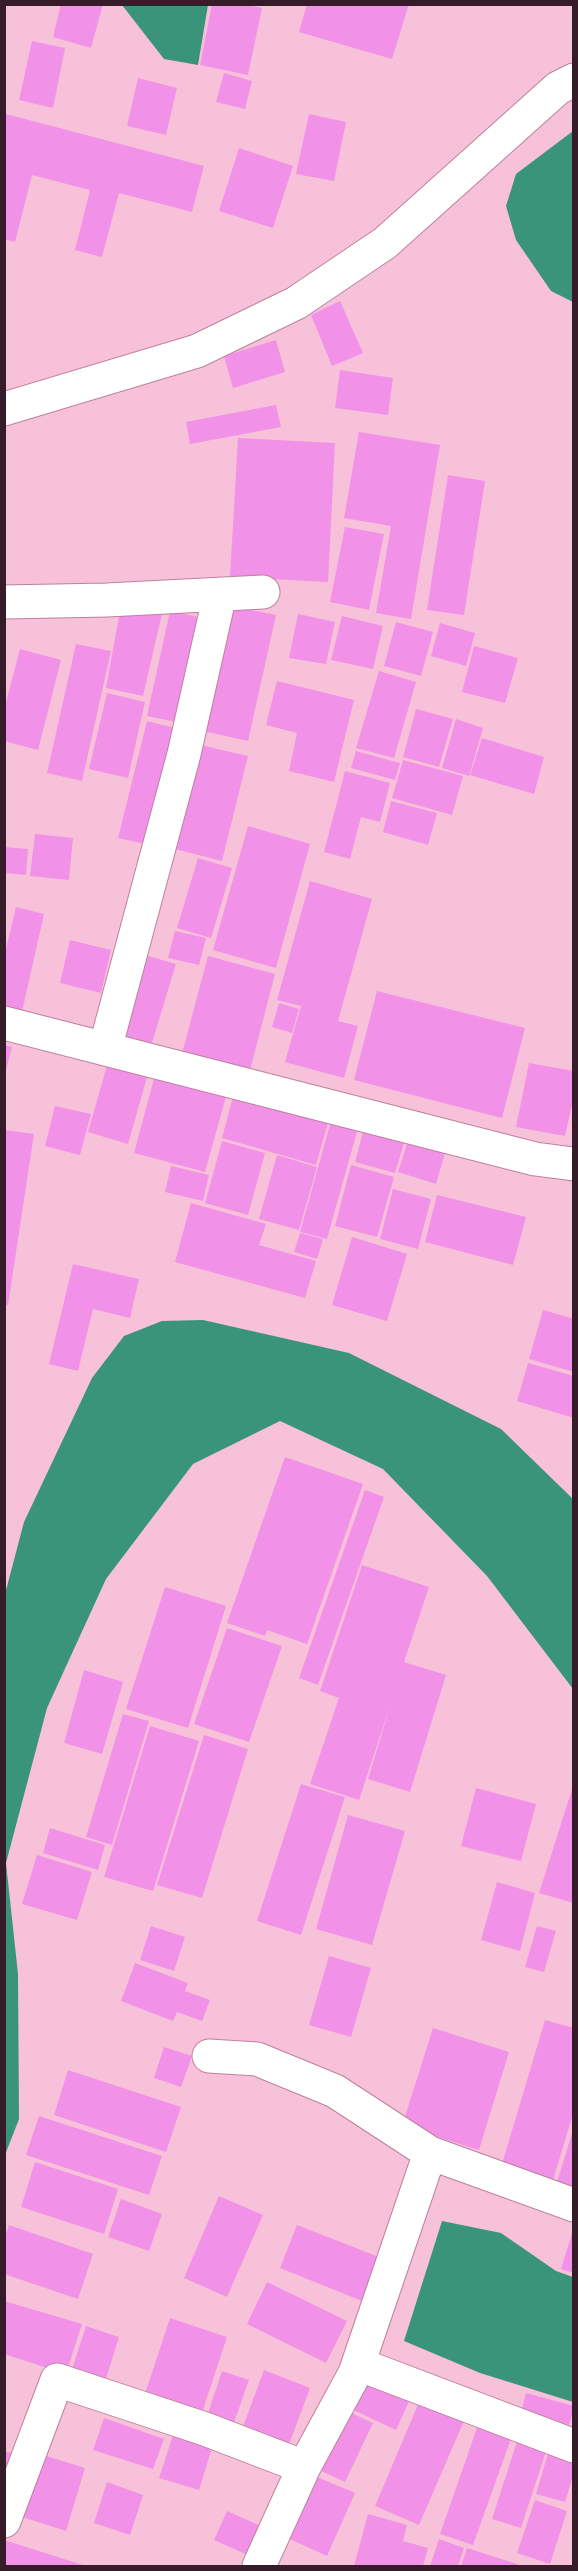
<!DOCTYPE html>
<style>
body{margin:0}
#map{position:relative;width:578px;height:2571px;overflow:hidden;background:#f7c2d9;font-family:Signika,sans-serif}
canvas{display:block}
.frame{position:absolute;inset:0;border:6px solid #351c28;pointer-events:none}
</style>
<div id="map">
<canvas width="578" height="2571"></canvas>
<div class="frame"></div>
</div>
<script>
const ctx = document.querySelector('canvas').getContext('2d');
ctx.lineJoin = 'round';
function fillPath(path, color) { ctx.fillStyle = color; ctx.fill(path, 'evenodd'); }
const shape = rows => new Path2D(rows.map(r => 'M' + r).join(''));
function stroke(path, color, width, dash) { ctx.strokeStyle = color; ctx.lineWidth = width; ctx.lineCap = dash ? 'butt' : 'round'; ctx.setLineDash(dash || []); ctx.stroke(path); }
const water = shape([
 [122,5,208,5,198,65,164,59],
 [573,131,573,302,551,291,516,240,506,206,516,174],
 [203,1320,349,1353,501,1429,573,1499,573,1689,487,1576,383,1469,280,1421,193,1464,106,1579,47,1708,6,1863,18,1974,19,2119,5,2155,5,1594,24,1522,92,1378,124,1336,162,1321],
 [442,2221,501,2233,556,2271,573,2277,573,2402,480,2373,404,2341]
]);
const building = shape([
 [61,4,103,4,91,48,53,37],
 [212,4,242,4,262,8,248,75,200,65],
 [307,4,409,4,392,59,299,32],
 [32,41,65,48,53,108,19,100],
 [224,73,252,81,245,109,216,102],
 [138,78,177,88,166,135,127,126],
 [6,114,204,166,192,212,119,193,102,257,75,250,90,190,32,175,15,242,4,239],
 [309,114,346,122,334,181,296,174],
 [239,148,293,166,273,228,219,211],
 [340,301,363,353,332,366,311,315],
 [276,340,285,372,233,388,224,356],
 [340,370,393,378,388,415,335,408],
 [276,405,281,427,190,444,186,422],
 [359,432,440,445,411,619,376,613,391,526,344,518],
 [238,438,335,443,328,582,230,577],
 [448,475,485,481,464,615,427,610],
 [345,527,384,534,369,610,330,602],
 [164,605,143,696,106,688,120,611],
 [231,606,276,615,248,741,203,731],
 [170,611,203,618,181,723,147,716],
 [298,614,335,622,326,664,289,658],
 [342,616,383,626,373,669,331,660],
 [396,622,433,632,421,676,384,666],
 [440,623,475,633,466,666,431,656],
 [76,644,111,651,82,781,47,773],
 [474,646,518,658,505,703,462,692],
 [20,649,61,660,38,750,4,741,4,710],
 [379,671,416,682,394,758,356,748],
 [277,681,354,700,334,782,289,771,297,733,266,725],
 [107,693,145,702,128,778,89,769],
 [416,709,453,719,439,767,403,757],
 [456,719,483,728,469,776,442,768],
 [147,721,179,729,150,845,118,838],
 [482,738,544,757,534,794,470,775],
 [196,744,248,756,222,861,171,848],
 [356,751,400,763,395,780,351,768],
 [403,760,463,776,452,815,392,798],
 [345,771,390,783,380,822,361,817,350,859,324,852],
 [391,801,437,813,428,845,383,832],
 [248,826,310,844,276,968,213,950],
 [35,834,73,838,69,880,30,876],
 [4,847,28,849,26,875,4,873],
 [198,858,232,868,211,938,177,928],
 [310,881,372,899,338,1021,358,1026,344,1078,285,1062,301,1006,277,1000],
 [16,907,44,914,22,1012,4,1008,4,957],
 [175,931,206,938,199,965,168,958],
 [70,940,111,950,101,993,60,983],
 [138,953,176,964,151,1046,114,1035],
 [208,956,275,974,248,1078,180,1061],
 [377,991,525,1028,502,1118,354,1080],
 [279,1003,299,1009,292,1033,272,1027],
 [4,1045,12,1047,5,1074,4,1074],
 [110,1055,150,1067,128,1144,88,1132],
 [529,1063,574,1071,574,1096,565,1136,516,1127],
 [155,1075,227,1093,205,1172,134,1153],
 [235,1089,330,1116,316,1165,222,1138],
 [55,1106,91,1114,80,1155,45,1146],
 [333,1114,360,1121,327,1239,300,1232],
 [366,1121,407,1133,395,1173,355,1162],
 [4,1130,34,1134,8,1305,4,1304],
 [410,1134,447,1146,436,1184,398,1172],
 [222,1141,265,1153,248,1215,205,1203],
 [277,1155,317,1167,299,1230,259,1219],
 [351,1165,394,1177,377,1237,335,1226],
 [171,1166,209,1175,203,1201,165,1192],
 [393,1189,431,1199,418,1249,380,1239],
 [437,1195,526,1217,513,1265,425,1242],
 [191,1203,266,1224,259,1245,316,1261,305,1298,175,1262],
 [300,1233,323,1239,317,1259,294,1252],
 [352,1237,407,1254,387,1321,332,1305],
 [73,1264,139,1279,130,1318,93,1309,78,1371,49,1364],
 [543,1310,574,1319,574,1372,529,1359],
 [528,1363,574,1376,574,1418,517,1401],
 [285,1457,363,1484,307,1644,267,1630,265,1636,227,1623],
 [365,1490,384,1497,318,1685,299,1678],
 [362,1565,429,1587,404,1662,446,1675,410,1792,368,1779,391,1703,359,1800,310,1784,339,1698,320,1691],
 [165,1587,226,1606,188,1728,126,1709],
 [227,1628,282,1646,249,1742,194,1724],
 [84,1670,123,1682,102,1754,64,1743],
 [123,1714,149,1721,112,1845,86,1837],
 [150,1726,199,1741,153,1891,104,1877],
 [204,1735,248,1749,202,1898,157,1885],
 [574,1783,574,1903,539,1893],
 [301,1784,345,1797,301,1935,257,1921],
 [476,1788,536,1804,521,1861,461,1846],
 [348,1815,405,1831,372,1945,316,1929],
 [50,1828,105,1845,98,1870,43,1853],
 [37,1855,92,1872,77,1920,22,1904],
 [497,1882,535,1893,520,1951,481,1940],
 [151,1926,185,1937,174,1971,140,1960],
 [537,1926,556,1931,544,1972,525,1967],
 [329,1956,371,1968,351,2037,309,2025],
 [135,1963,188,1983,185,1991,210,2000,202,2021,177,2012,173,2021,121,2001],
 [545,2020,574,2028,574,2111,553,2180,502,2164],
 [433,2028,509,2052,479,2150,402,2126],
 [164,2047,192,2056,181,2087,154,2078],
 [68,2070,181,2107,166,2152,54,2115],
 [39,2116,162,2156,149,2195,26,2155],
 [574,2127,574,2190,556,2185],
 [35,2162,118,2189,104,2234,21,2207],
 [219,2196,263,2215,227,2297,184,2278],
 [121,2199,162,2214,149,2251,108,2237],
 [9,2225,93,2254,78,2299,4,2274,4,2240],
 [297,2225,379,2257,362,2301,280,2268],
 [574,2227,574,2273,561,2269],
 [267,2282,347,2321,326,2363,247,2324],
 [4,2301,82,2324,66,2374,4,2354],
 [170,2318,227,2337,199,2422,142,2403],
 [86,2326,119,2337,104,2385,70,2375],
 [264,2370,310,2388,287,2450,241,2432],
 [222,2371,249,2380,231,2431,205,2422],
 [367,2371,413,2393,396,2430,349,2408],
 [526,2393,574,2406,566,2437,518,2424],
 [422,2395,467,2414,419,2525,375,2506],
 [343,2409,373,2423,345,2482,315,2468],
 [104,2418,164,2439,153,2469,93,2450],
 [478,2425,512,2436,473,2545,440,2534],
 [176,2426,215,2438,199,2490,159,2478],
 [519,2435,548,2445,521,2528,492,2519],
 [549,2450,574,2457,574,2473,565,2502,536,2494],
 [4,2451,22,2456,4,2504],
 [37,2453,85,2468,66,2531,19,2516],
 [310,2474,355,2493,327,2556,283,2536],
 [107,2482,143,2495,130,2535,94,2523],
 [535,2500,567,2511,550,2564,517,2553],
 [227,2511,263,2527,250,2556,214,2540],
 [368,2514,407,2525,403,2541,428,2548,423,2566,354,2566],
 [439,2539,464,2548,458,2566,430,2566],
 [4,2540,86,2566,4,2566],
 [467,2548,523,2566,461,2566]
]);
const minor = shape([
 [4,409,197,351,296,303,385,243,558,88,574,80],
 [4,602,107,600,263,592],
 [4,1023,535,1159,574,1164],
 [105,1049,184,754,220,594],
 [209,2056,257,2059,335,2091,430,2153],
 [358,2364,574,2446],
 [4,2521,57,2380,205,2429,304,2467],
 [259,2566,304,2467,355,2373,430,2153,574,2205]
]);
fillPath(water, '#3a947a');
fillPath(building, '#f291e8');
stroke(minor, '#be819d', 35);
stroke(minor, '#fff', 33);
</script>
